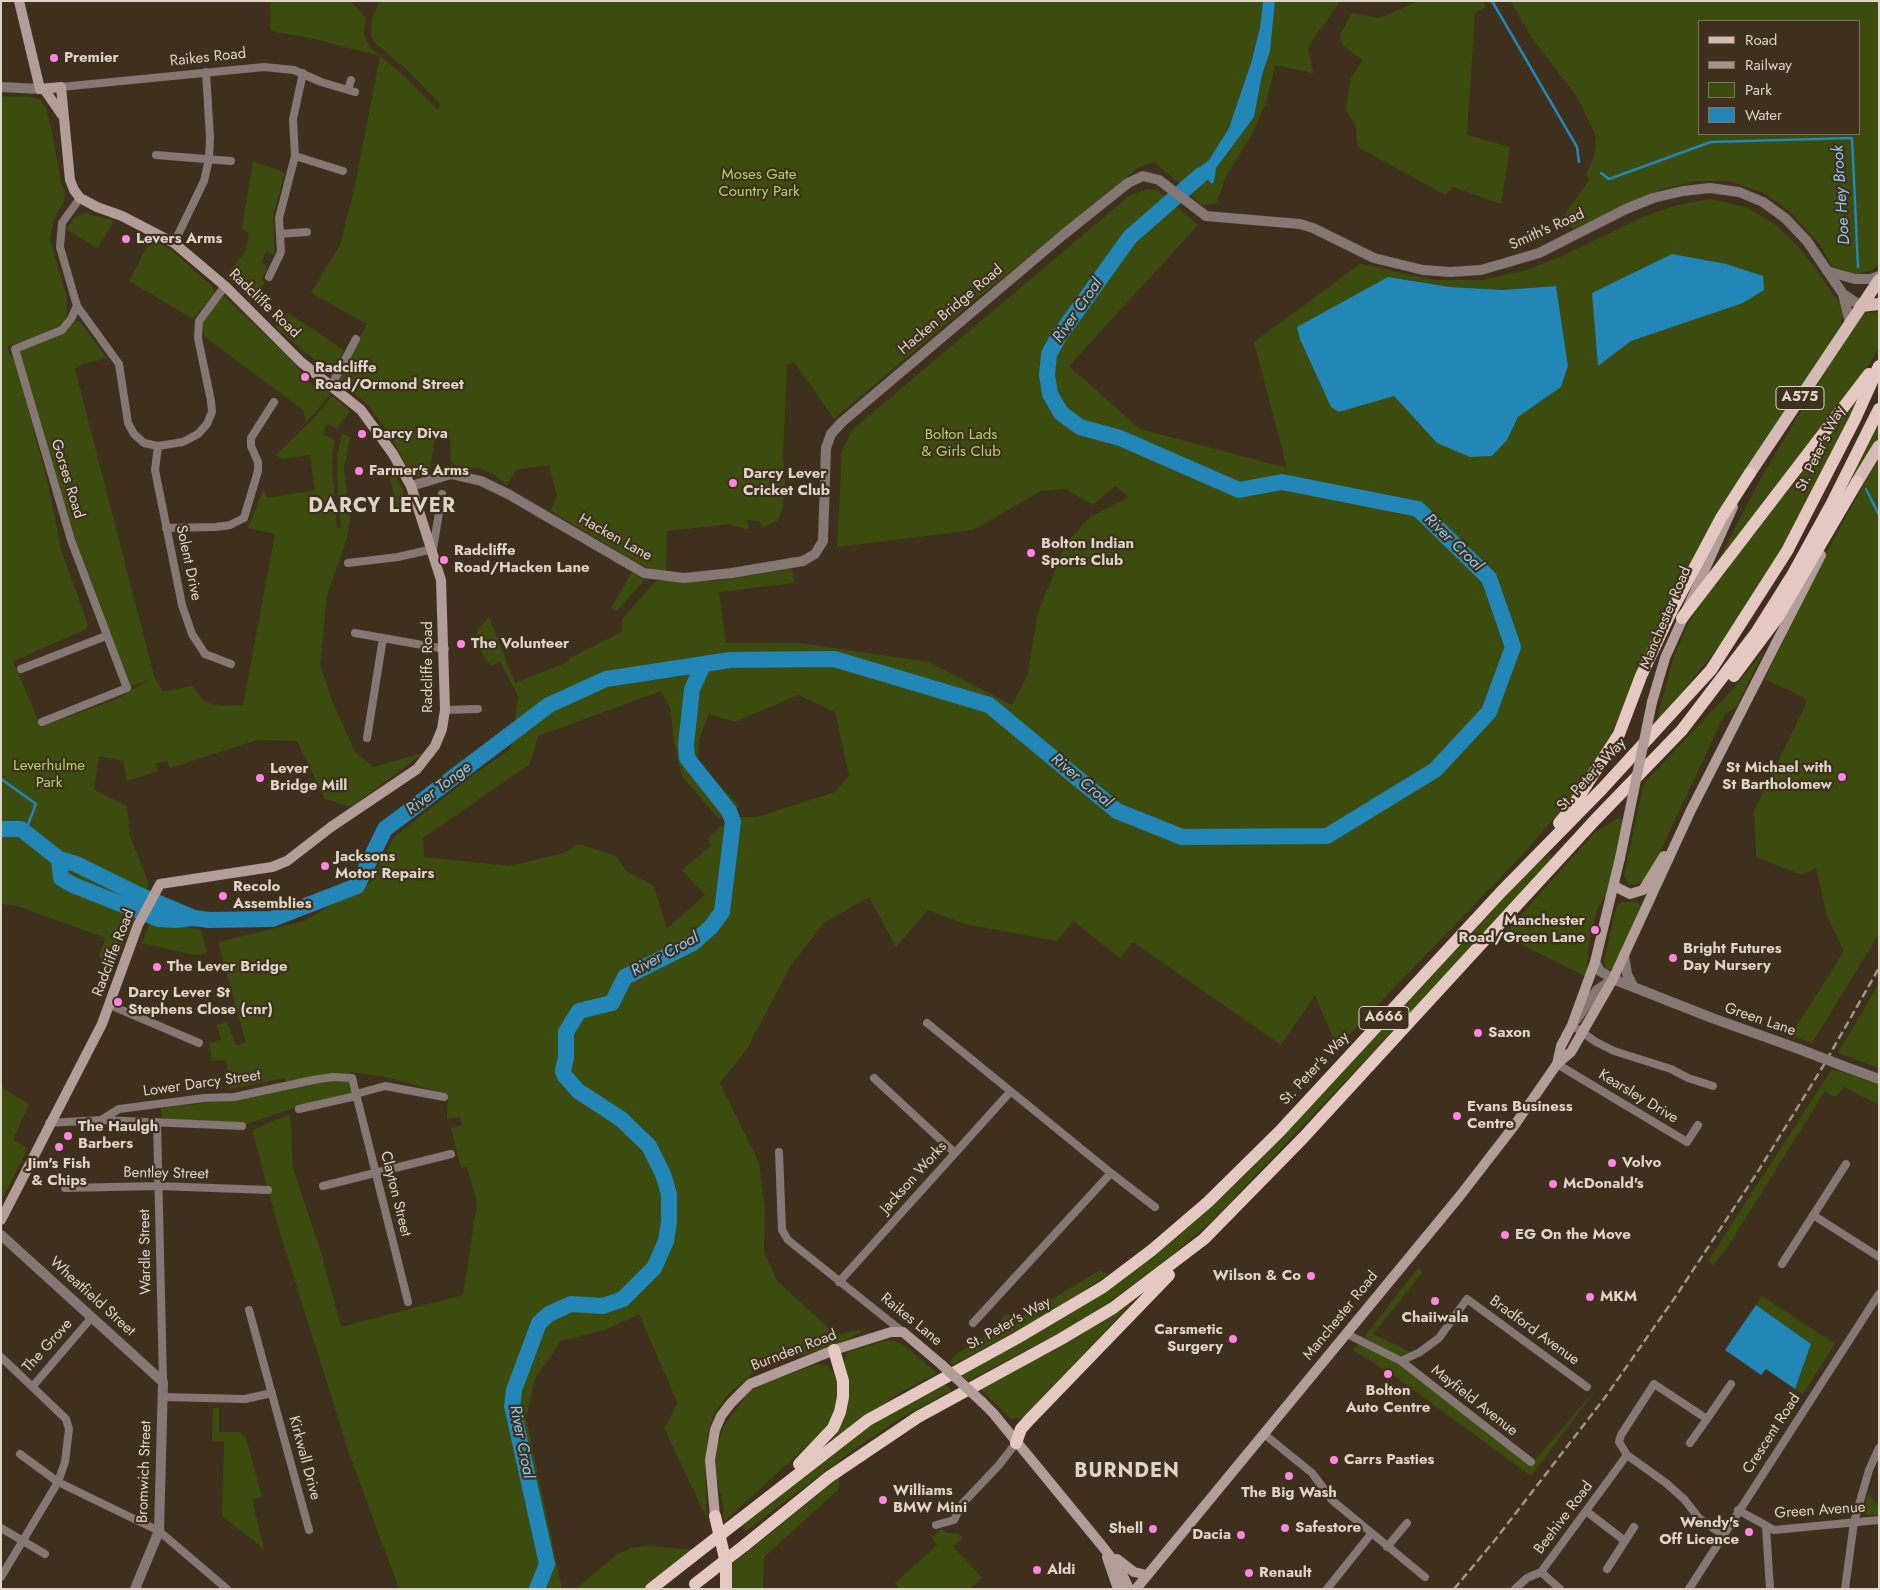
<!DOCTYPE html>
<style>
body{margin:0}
#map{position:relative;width:1880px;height:1590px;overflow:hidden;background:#3f301e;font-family:Jost,sans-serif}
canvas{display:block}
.frame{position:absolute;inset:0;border:2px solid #ded5c9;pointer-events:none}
.legend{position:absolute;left:1698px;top:20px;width:162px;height:115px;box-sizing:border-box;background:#3f301e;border:1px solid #7f7262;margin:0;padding:6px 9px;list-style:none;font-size:15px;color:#ded5c9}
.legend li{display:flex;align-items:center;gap:10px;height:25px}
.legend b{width:25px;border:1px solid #7f7262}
</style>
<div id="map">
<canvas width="1880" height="1590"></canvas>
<div class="frame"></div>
<ul class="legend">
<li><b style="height:6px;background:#d5bab5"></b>Road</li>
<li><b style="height:6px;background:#a19587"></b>Railway</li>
<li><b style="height:14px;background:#3b4c0e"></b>Park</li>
<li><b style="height:14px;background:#2286b6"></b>Water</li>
</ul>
</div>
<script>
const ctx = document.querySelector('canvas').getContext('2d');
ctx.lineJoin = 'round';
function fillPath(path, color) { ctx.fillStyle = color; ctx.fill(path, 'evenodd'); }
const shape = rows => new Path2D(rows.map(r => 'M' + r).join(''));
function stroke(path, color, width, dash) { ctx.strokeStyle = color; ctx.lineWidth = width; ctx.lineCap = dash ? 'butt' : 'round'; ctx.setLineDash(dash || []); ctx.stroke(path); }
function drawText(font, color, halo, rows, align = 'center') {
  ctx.font = font + ' Jost,sans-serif'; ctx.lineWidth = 4.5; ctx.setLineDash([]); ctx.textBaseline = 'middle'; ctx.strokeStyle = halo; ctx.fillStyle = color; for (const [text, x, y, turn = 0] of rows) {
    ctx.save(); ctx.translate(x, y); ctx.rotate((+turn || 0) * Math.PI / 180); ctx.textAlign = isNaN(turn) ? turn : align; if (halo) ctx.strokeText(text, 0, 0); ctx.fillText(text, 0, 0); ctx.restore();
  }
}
const green = shape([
 [271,1,350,1,366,18,364,35,371,48,403,75,438,110,440,104,407,70,374,42,371,35,372,18,380,1,1263,1,1260,27,1242,95,1229,128,1209,160,1179,183,1154,162,1139,167,953,318,834,419,795,363,787,365,783,457,785,488,782,511,777,521,763,527,759,521,747,520,749,528,745,529,729,524,667,531,666,572,645,567,550,511,557,496,549,465,516,470,507,486,493,474,479,468,459,468,451,462,450,439,435,436,430,472,412,478,391,436,368,405,338,380,367,324,311,293,340,245,354,190,380,56,310,38,270,31],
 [1275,1,1340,1,1308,47,1313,73,1275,65,1266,103,1250,138,1226,176,1216,204,1201,205,1190,194,1207,179,1254,117,1262,75,1270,51],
 [1419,1,1483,1,1486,7,1475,13,1467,135,1510,147,1501,204,1453,187,1445,195,1358,147,1355,124,1346,110,1350,80,1363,60,1342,45,1340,35,1352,13,1379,18],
 [1510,1,1879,1,1879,264,1871,271,1855,274,1832,266,1820,245,1790,212,1764,193,1729,181,1695,181,1660,190,1572,229,1565,214,1590,179,1586,175,1594,157,1596,136,1577,97,1532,38],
 [1699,21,1859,21,1859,134,1699,134],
 [1,96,29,97,41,100,46,108,51,126,61,183,65,191,64,201,54,219,50,239,67,299,66,320,60,328,49,334,8,346,9,354,15,360,48,484,61,549,88,625,85,630,13,661,41,727,117,699,150,679,127,688,75,539,18,350,64,333,75,321,79,321,107,358,83,364,75,369,154,676,163,692,192,686,205,702,221,706,243,705,275,534,248,528,263,490,267,498,315,490,310,455,282,459,276,455,314,418,332,396,350,411,337,428,326,424,324,435,334,439,332,463,337,528,341,528,338,493,337,457,342,433,350,437,344,468,350,519,347,538,327,596,320,664,332,701,355,752,374,767,425,752,351,807,325,799,297,741,257,740,170,768,167,761,155,764,158,771,127,781,123,761,99,756,94,790,127,806,130,836,149,884,116,963,98,957,106,938,17,906,1,904],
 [253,161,285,173,273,216,275,252,274,255,266,251,261,262,266,266,267,270,261,279,265,282,252,301,226,276,246,250,249,234,242,228],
 [1147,189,1157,190,1198,225,1069,366,1140,429,1287,468,1254,342,1360,264,1436,280,1482,280,1526,270,1560,257,1645,216,1677,205,1711,199,1746,207,1776,225,1800,248,1819,274,1838,301,1842,311,1842,318,1840,327,1712,523,1638,671,1610,737,1573,796,1524,853,1337,1047,1315,995,1281,1045,1133,942,1120,958,1073,921,1057,941,965,924,928,910,896,947,869,897,824,923,791,965,747,1049,720,1083,759,1163,765,1211,764,1252,777,1281,836,1335,868,1328,843,1342,758,1369,728,1395,714,1414,708,1433,705,1461,707,1519,664,1428,678,1404,639,1314,605,1330,561,1341,535,1379,526,1418,562,1589,399,1589,349,1453,280,1233,252,1130,290,1114,293,1169,320,1249,341,1327,463,1295,477,1203,467,1167,461,1168,451,1128,462,1125,460,1117,447,1119,448,1094,386,1077,350,1072,352,1094,293,1108,242,1126,240,1122,162,1120,161,1108,233,1100,288,1089,285,1078,230,1089,226,1060,212,1061,209,1043,221,1040,217,1025,227,1022,236,1045,246,1042,218,942,304,921,370,883,394,837,473,775,511,749,518,696,500,661,491,666,476,645,477,630,489,617,515,683,568,662,570,658,622,632,623,618,656,581,716,581,792,569,794,583,719,592,726,643,800,643,929,662,1012,705,1028,674,1037,615,1066,543,1090,517,1129,497,1115,486,1093,505,1066,489,1041,491,973,530,837,547,842,452,852,430,1129,196],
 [1388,277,1450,287,1503,290,1556,286,1568,366,1561,387,1518,417,1507,440,1437,443,1394,396],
 [661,691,670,708,675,747,682,776,719,819,735,811,739,805,698,763,699,739,709,714,735,722,798,695,835,712,849,776,835,792,757,817,739,817,721,826,708,838,711,846,682,870,705,895,667,929,654,886,626,871,616,856,579,844,564,853,509,866,424,857,423,838,530,764,538,736],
 [85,213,114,221,98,248,66,230,74,218],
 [151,239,170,249,213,287,214,294,193,319,129,281],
 [221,296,224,296,288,357,313,386,323,387,331,394,306,423,303,410,205,337,201,323],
 [1879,311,1879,347,1870,363,1716,564,1760,480,1818,382,1863,312,1871,313],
 [288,313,344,350,335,368,318,363,275,327],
 [1859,398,1774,563,1725,639,1656,723,1674,656,1688,624,1703,600],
 [1879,423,1879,440,1809,560],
 [1879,456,1879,934,1812,1043,1791,1035,1844,951,1827,916,1816,868,1802,875,1756,857,1754,811,1806,704,1805,698,1765,679,1828,550],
 [397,477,401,487,411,513,399,515,390,478],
 [632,572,644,580,617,611,611,608],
 [1764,651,1737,706,1725,714,1649,875,1641,883,1634,885,1629,884,1624,876,1644,783,1731,691],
 [1618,818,1624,820,1607,894,1597,908,1589,944,1586,977,1503,935,1594,833],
 [1551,854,1550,862,1435,987,1213,1220,1165,1261,1106,1304,1061,1332,968,1381,960,1374,1161,1250,1206,1212,1243,1177,1539,861],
 [1623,902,1637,902,1642,907,1613,968,1606,971,1604,961,1617,905],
 [150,923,201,929,207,954,193,955,142,943],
 [1879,983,1878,1044,1879,1068,1838,1053],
 [1832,1069,1879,1084,1879,1105,1844,1087,1835,1097,1825,1091,1725,1251,1713,1265,1708,1261],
 [1,1084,4,1089,29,1104,13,1140,28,1148,4,1196,1,1195],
 [1418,1268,1423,1272,1373,1334,1411,1352,1400,1357,1364,1337],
 [1099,1271,1108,1274,1061,1306,953,1365,949,1362,956,1354,985,1337,1007,1313,1016,1320],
 [1762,1296,1835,1344,1803,1394,1795,1389,1811,1344,1756,1305],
 [1137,1297,1023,1418,1011,1419,981,1389,1076,1338],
 [885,1341,895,1341,904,1345,937,1373,898,1394,830,1441,842,1422,845,1357,848,1352],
 [1359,1343,1398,1364,1531,1465,1597,1388,1531,1476,1393,1375,1353,1350],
 [818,1364,827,1366,832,1370,837,1382,837,1400,832,1417,821,1433,724,1522,722,1498,715,1473,717,1446,724,1426,749,1392,764,1383],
 [943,1383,952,1390,904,1416,856,1448,746,1531,744,1530,743,1526,764,1507,870,1426],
 [213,1408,219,1408,219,1432,240,1432,246,1438,262,1497,252,1500,264,1549,222,1516,224,1442,212,1441],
 [840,1477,838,1490,764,1557,763,1589,731,1589,731,1565],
 [1868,1493,1879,1507,1879,1514,1867,1515,1864,1511],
 [941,1529,948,1533,958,1533,963,1538,953,1546,982,1578,970,1589,900,1589,895,1583,937,1545,932,1538],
 [649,1546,694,1550,643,1589,576,1589,616,1555,631,1548]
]);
const water = shape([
 [1263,1,1275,1,1270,51,1262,75,1254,117,1216,168,1214,182,1212,184,1207,179,1190,194,1179,183,1209,160,1229,128,1251,63,1260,27],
 [1672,254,1726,264,1763,276,1764,290,1743,303,1631,341,1598,366,1592,293],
 [1388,277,1450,287,1503,290,1556,286,1568,366,1561,387,1518,417,1507,440,1492,456,1470,457,1437,443,1394,396,1339,412,1331,407,1300,339,1297,327],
 [1756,1305,1811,1344,1795,1389,1766,1369,1761,1375,1725,1350]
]);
const stream = shape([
 [1492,1,1577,147,1579,162],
 [1601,173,1609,179,1711,142,1852,138,1858,267],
 [1866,489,1879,515],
 [1,779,36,804,25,832]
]);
const river = shape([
 [1,829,21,829,59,859,76,864,139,895,194,918,209,920,272,919,357,886,385,829,549,705,606,679,730,660,834,659,989,705,1117,811,1182,837,1327,836,1435,770,1489,712,1513,647,1489,578,1418,509,1282,482,1239,490,1120,438,1080,427,1061,413,1050,394,1047,375,1049,354,1059,336,1130,237,1201,175],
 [59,859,61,878,73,885,159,919,175,920,193,918],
 [537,1589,547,1564,512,1406,514,1390,539,1323,549,1314,571,1304,603,1306,623,1299,654,1268,666,1241,669,1222,669,1194,663,1174,649,1146,621,1119,578,1091,565,1076,563,1071,566,1057,566,1032,579,1011,612,1003,625,977,693,943,711,927,722,912,733,822,729,811,687,758,686,745,692,689,703,665]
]);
const minor = shape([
 [61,87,264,67,294,70,321,82,355,92],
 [348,90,351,80],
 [156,155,231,161],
 [295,156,343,171],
 [80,198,62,223,60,247,77,306,119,364,128,423,134,434,144,443,158,446,183,442,198,434,207,424,212,412,211,401,198,338,199,321,225,286],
 [280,234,307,232],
 [174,243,204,181,209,159,210,138,206,72],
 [269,277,281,252,279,218,295,156,293,119,303,73],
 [331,386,356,339],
 [158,446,155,470,182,605,192,634,205,654,231,664],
 [166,528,216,527,230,525,244,518,258,471,258,462,251,446,251,438,274,402],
 [348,563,398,557,433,549,442,494],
 [355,633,445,649],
 [21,669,106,636],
 [445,710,478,709],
 [42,722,127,688,71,540,15,349,62,330,71,319,77,306],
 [367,738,383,638],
 [110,1005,199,1043],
 [927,1023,1111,1173,973,1323],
 [1572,1025,1596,1042,1614,1051,1671,1069,1688,1078,1713,1086],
 [1557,1064,1687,1142,1698,1125],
 [874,1078,955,1153],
 [356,1094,385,1086,444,1097],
 [299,1109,356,1096],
 [101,1120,119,1109,204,1098,234,1097,313,1080,333,1077,352,1078,408,1302],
 [157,1122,163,1382],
 [49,1123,101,1120,242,1126],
 [779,1152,782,1230,788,1240,903,1332],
 [1111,1173,1155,1207],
 [323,1186,451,1154],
 [65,1188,158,1186,268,1190],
 [1813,1215,1879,1257],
 [1782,1264,1846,1164],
 [839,1282,1010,1092],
 [249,1310,309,1530],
 [1347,1334,1401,1361,1531,1462],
 [1,1357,66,1419,69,1429,65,1462,58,1482,1,1577],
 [1401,1361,1420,1352,1439,1338,1467,1299,1587,1387],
 [33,1386,92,1317],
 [162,1397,245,1399,272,1393],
 [1707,1419,1731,1384],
 [1264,1434,1312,1473,1333,1501,1425,1577],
 [1690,1443,1707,1419,1654,1384,1621,1435,1619,1442,1627,1455,1666,1483,1684,1499,1699,1518,1723,1535],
 [20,1454,58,1482,159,1531,227,1589],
 [1738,1510,1774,1530,1879,1520],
 [1586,1511,1625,1541,1607,1569],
 [936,1525,954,1520,962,1504,999,1465,1016,1443],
 [1766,1527,1770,1589],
 [1,1528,45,1554],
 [1625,1541,1634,1527],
 [1387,1547,1407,1523],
 [1541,1572,1560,1589],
 [1327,1589,1371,1534],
 [1515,1589,1527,1578,1541,1572,1627,1455],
 [1689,1589,1879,1294],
 [1845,1589,1854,1522,1869,1470,1879,1448]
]);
const tertiary = shape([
 [1,87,40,89],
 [1827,271,1855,279,1871,279,1879,276],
 [1843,294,1850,323],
 [411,486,451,474,481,481,508,494,644,573,684,578,732,573,803,561,815,554,823,541,826,448,831,434,842,422,1063,235,1128,183,1143,176,1159,180,1206,216,1300,224,1313,228,1374,258,1423,270,1450,272,1481,270,1539,253,1626,209,1653,198,1683,191,1710,188,1739,192,1763,202,1785,218,1807,241,1843,294,1861,306],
 [1624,955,1627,974,1633,986],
 [1595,962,1600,971,1613,979,1712,1018,1799,1049],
 [1576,1020,1597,990,1613,979],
 [1843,1066,1879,1079],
 [1,1235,163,1382,159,1531,135,1589]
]);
const secondary = shape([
 [44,89,62,115],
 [1652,702,1665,658,1733,507],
 [1614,886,1630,894,1643,890,1664,856],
 [1557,1064,1561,1046,1572,1025,1595,962,1620,858],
 [1,1220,102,1024,138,925,160,884,272,867,287,861,331,827,417,769,435,746,442,729,445,710,441,580,411,486,393,454,361,410,301,362,225,286,174,243,122,216,97,207,80,198,74,190,70,180,61,87,40,89,19,1],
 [982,1402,993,1413,1103,1547,1120,1569,1129,1589],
 [715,1516,710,1460,715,1430,721,1416,731,1403,750,1384,834,1350,891,1332,903,1332,942,1365],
 [1107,1557,1118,1589],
 [1117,1559,1134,1572,1147,1575],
 [1136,1589,1459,1197,1514,1126,1557,1064,1571,1052,1613,979,1691,810,1821,555]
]);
const primary = shape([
 [1861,306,1879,304],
 [1750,473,1879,280],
 [1857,482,1879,446]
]);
const trunk = shape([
 [1682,618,1869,374],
 [1734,676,1778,617,1857,482],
 [1559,823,1573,806,1619,734,1641,676,1670,614,1721,518,1750,473],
 [1016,1443,1021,1429,1029,1420,1169,1275],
 [799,1464,833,1428,840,1412,843,1397,843,1381,834,1350],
 [715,1516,726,1563,726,1589],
 [738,1521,868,1420,1017,1338,1103,1287,1152,1250,1208,1202,1280,1131,1501,892,1602,789,1711,670,1787,551,1855,419,1879,366],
 [745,1545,829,1477,918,1417,1061,1339,1113,1308,1204,1239,1303,1138,1595,820,1682,730,1756,633,1793,574,1831,505,1879,409],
 [651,1589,693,1556]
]);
const rail = shape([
 [1454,1589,1495,1540,1606,1396,1676,1296,1757,1173,1822,1068,1879,968]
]);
const tertiaryBridge = shape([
 [1799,1049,1843,1066]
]);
const secondaryBridge = shape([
 [1620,858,1652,702],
 [942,1365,982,1402]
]);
const trunkBridge = shape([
 [693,1556,738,1521],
 [695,1584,745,1545]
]);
const markers = [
 [54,58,5,"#fd86e2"],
 [126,239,5,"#fd86e2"],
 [305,377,5,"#fd86e2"],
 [362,434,5,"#fd86e2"],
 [359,471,5,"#fd86e2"],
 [733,483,5,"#fd86e2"],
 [1031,553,5,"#fd86e2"],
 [444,560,5,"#fd86e2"],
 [461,644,5,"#fd86e2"],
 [1842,777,5,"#fd86e2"],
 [260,778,5,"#fd86e2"],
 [325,866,5,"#fd86e2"],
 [223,896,5,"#fd86e2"],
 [1595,930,5,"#fd86e2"],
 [1673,958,5,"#fd86e2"],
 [157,967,5,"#fd86e2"],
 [118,1002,5,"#fd86e2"],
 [1478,1033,5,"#fd86e2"],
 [1457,1116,5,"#fd86e2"],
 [68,1136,5,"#fd86e2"],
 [59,1147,5,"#fd86e2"],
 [1612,1163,5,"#fd86e2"],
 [1553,1184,5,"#fd86e2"],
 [1505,1235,5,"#fd86e2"],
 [1311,1276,5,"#fd86e2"],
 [1590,1297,5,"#fd86e2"],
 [1435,1301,5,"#fd86e2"],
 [1233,1339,5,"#fd86e2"],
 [1388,1374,5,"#fd86e2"],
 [1334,1460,5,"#fd86e2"],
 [1289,1476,5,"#fd86e2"],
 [883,1500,5,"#fd86e2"],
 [1285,1528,5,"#fd86e2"],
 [1153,1529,5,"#fd86e2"],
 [1749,1532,5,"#fd86e2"],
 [1241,1535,5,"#fd86e2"],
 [1037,1570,5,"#fd86e2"],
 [1249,1573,5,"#fd86e2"]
];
const shields = [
 [1800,398,48],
 [1384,1018,50]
];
const shieldNames = [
 ["A575",1800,398],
 ["A666",1384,1018]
];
const poiNames = [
 ["Premier",64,58],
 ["Levers Arms",136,239],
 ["Radcliffe",315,368],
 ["Road/Ormond Street",315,385],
 ["Darcy Diva",372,434],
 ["Farmer's Arms",369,471],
 ["Darcy Lever",743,474],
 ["Cricket Club",743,491],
 ["Bolton Indian",1041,544],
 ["Sports Club",1041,561],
 ["Radcliffe",454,551],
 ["Road/Hacken Lane",454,568],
 ["The Volunteer",471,644],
 ["St Michael with",1832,768,"right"],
 ["St Bartholomew",1832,785,"right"],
 ["Lever",270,769],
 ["Bridge Mill",270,786],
 ["Jacksons",335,857],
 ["Motor Repairs",335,874],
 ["Recolo",233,887],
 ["Assemblies",233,904],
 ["Manchester",1585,921,"right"],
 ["Road/Green Lane",1585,938,"right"],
 ["Bright Futures",1683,949],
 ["Day Nursery",1683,966],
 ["The Lever Bridge",167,967],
 ["Darcy Lever St",128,993],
 ["Stephens Close (cnr)",128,1010],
 ["Saxon",1488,1033],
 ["Evans Business",1467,1107],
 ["Centre",1467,1124],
 ["The Haulgh",78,1127],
 ["Barbers",78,1144],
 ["Volvo",1622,1163],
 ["Jim's Fish",59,1164,"center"],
 ["& Chips",59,1181,"center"],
 ["McDonald's",1563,1184],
 ["EG On the Move",1515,1235],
 ["Wilson & Co",1301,1276,"right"],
 ["MKM",1600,1297],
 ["Chaiiwala",1435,1318,"center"],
 ["Carsmetic",1223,1330,"right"],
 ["Surgery",1223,1347,"right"],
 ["Bolton",1388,1391,"center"],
 ["Auto Centre",1388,1408,"center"],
 ["Carrs Pasties",1344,1460],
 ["Williams",893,1491],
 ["BMW Mini",893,1508],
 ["The Big Wash",1289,1493,"center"],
 ["Wendy's",1739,1523,"right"],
 ["Off Licence",1739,1540,"right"],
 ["Safestore",1295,1528],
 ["Shell",1143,1529,"right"],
 ["Dacia",1231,1535,"right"],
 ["Aldi",1047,1570],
 ["Renault",1259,1573]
];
const streetNames = [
 ["Raikes Road",208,58,-6],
 ["Smith's Road",1547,230,-24],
 ["Radcliffe Road",264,304,44],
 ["Hacken Bridge Road",951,310,-40],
 ["St. Peter's Way",1821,449,-64],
 ["Gorses Road",67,479,73],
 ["Hacken Lane",615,538,29],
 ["Solent Drive",188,563,78],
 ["Manchester Road",1666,618,-67],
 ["Radcliffe Road",428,667,-90],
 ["St. Peter's Way",1592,775,-47],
 ["Radcliffe Road",114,953,-69],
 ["Green Lane",1760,1020,19],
 ["St. Peter's Way",1315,1069,-47],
 ["Lower Darcy Street",202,1084,-8],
 ["Kearsley Drive",1638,1097,31],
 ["Bentley Street",166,1174,1],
 ["Jackson Works",914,1178,-48],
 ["Clayton Street",395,1194,76],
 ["Wardle Street",146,1252,-91],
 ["Wheatfield Street",92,1297,42],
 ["Manchester Road",1341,1316,-51],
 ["Raikes Lane",911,1320,39],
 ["St. Peter's Way",1009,1324,-29],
 ["Bradford Avenue",1534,1331,36],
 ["The Grove",48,1346,-48],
 ["Burnden Road",794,1351,-21],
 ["Mayfield Avenue",1474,1401,38],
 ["Crescent Road",1772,1434,-57],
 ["Kirkwall Drive",304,1458,75],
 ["Bromwich Street",145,1472,-88],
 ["Green Avenue",1820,1511,-4],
 ["Beehive Road",1564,1518,-53]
];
const parkNames = [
 ["Moses Gate",759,175],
 ["Country Park",759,192],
 ["Bolton Lads",961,435],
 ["& Girls Club",961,452],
 ["Leverhulme",49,766],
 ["Park",49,783]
];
const waterNames = [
 ["Doe Hey Brook",1842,195,-94],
 ["River Croal",1078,311,-55],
 ["River Croal",1453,543,44],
 ["River Croal",1081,781,40],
 ["River Tonge",439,789,-37],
 ["River Croal",665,955,-29],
 ["River Croal",521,1442,79]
];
const districtNames = [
 ["DARCY LEVER",382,507],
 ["BURNDEN",1127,1472]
];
fillPath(green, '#3b4c0e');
fillPath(water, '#2286b6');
stroke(stream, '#2286b6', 2.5);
stroke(river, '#2286b6', 16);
stroke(minor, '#847774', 8);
stroke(tertiary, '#847774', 10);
stroke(secondary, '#b29d99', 10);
stroke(primary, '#d5bab5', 12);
stroke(trunk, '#e5c8c2', 12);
stroke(rail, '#a19587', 2.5, [8, 4]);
stroke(tertiaryBridge, '#847774', 10);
stroke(secondaryBridge, '#b29d99', 10);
stroke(trunkBridge, '#e5c8c2', 12);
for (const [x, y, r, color] of markers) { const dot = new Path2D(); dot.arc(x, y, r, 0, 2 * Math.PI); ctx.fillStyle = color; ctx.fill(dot); stroke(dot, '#3f301e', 2); }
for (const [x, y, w] of shields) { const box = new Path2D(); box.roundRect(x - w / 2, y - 11.5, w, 23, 4); ctx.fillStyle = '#3f301e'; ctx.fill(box); stroke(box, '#ded5c9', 1); }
drawText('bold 14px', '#ded5c9', null, shieldNames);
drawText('bold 15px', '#ded5c9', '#3f301e', poiNames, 'left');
drawText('15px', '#ded5c9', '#3f301e', streetNames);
drawText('15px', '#b2d465', '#3f301e', parkNames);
drawText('italic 16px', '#89cbf1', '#3f301e', waterNames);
ctx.letterSpacing = '1px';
drawText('bold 20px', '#ded5c9', '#3f301e', districtNames);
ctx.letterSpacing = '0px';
</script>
